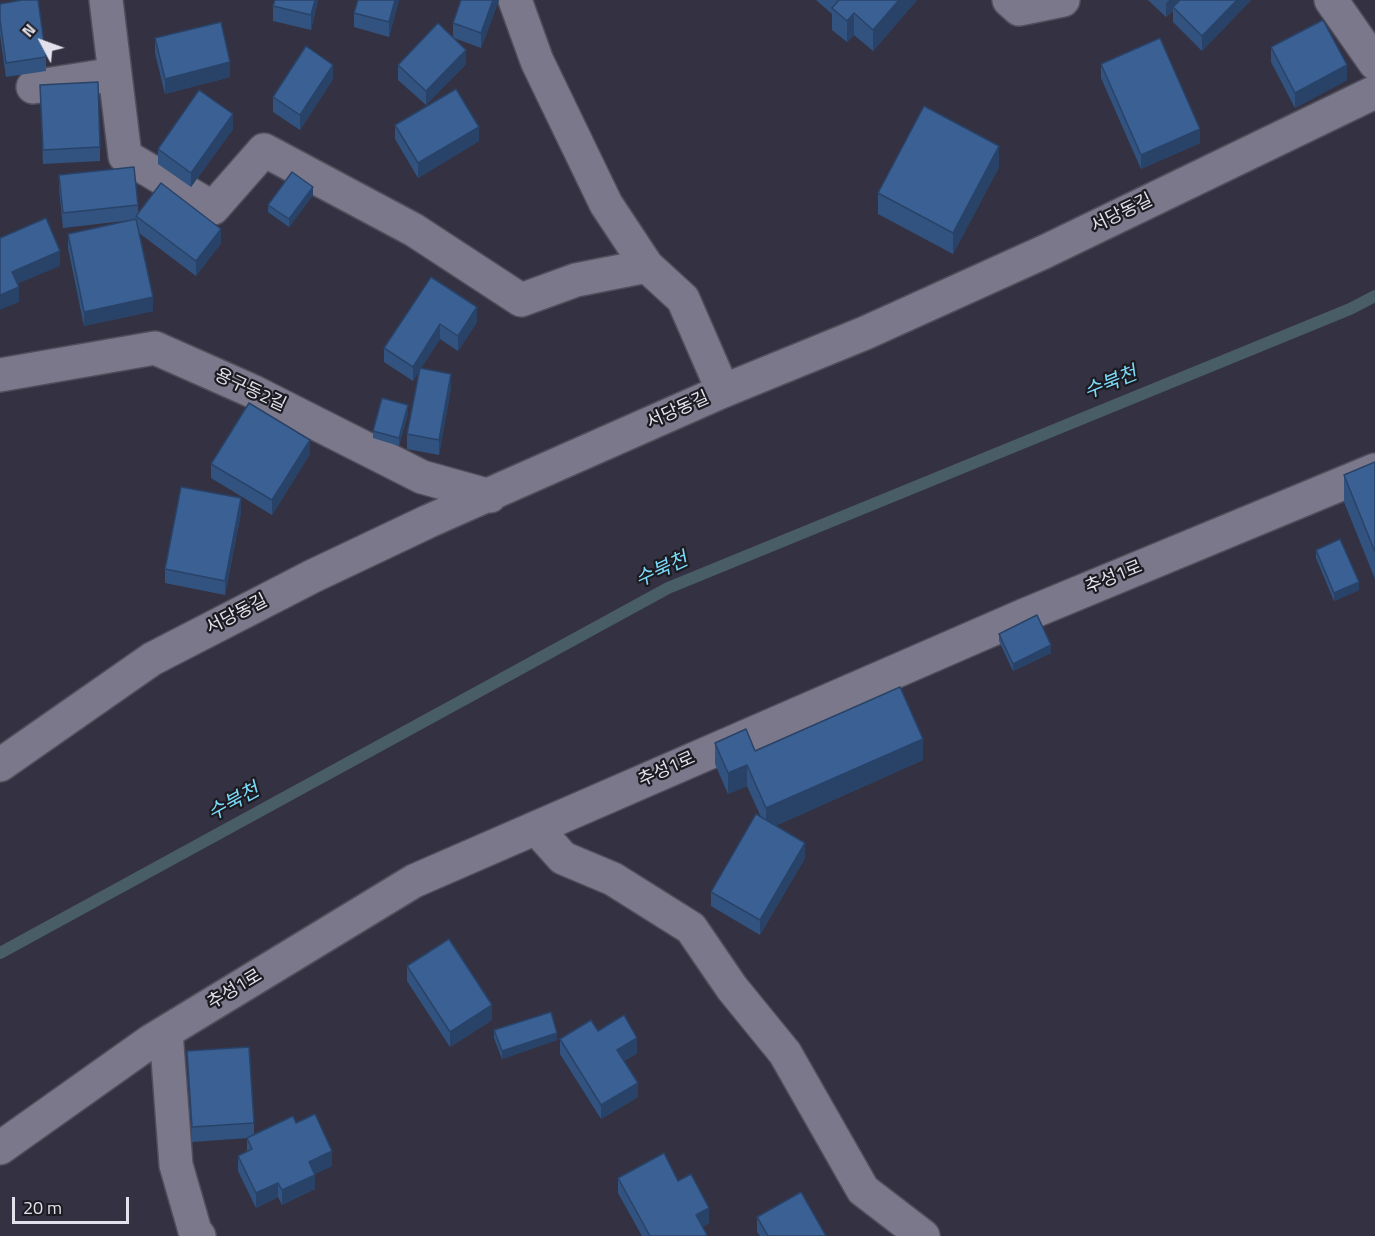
<!DOCTYPE html>
<meta charset="utf-8">
<style>
body{margin:0}
#map{position:relative;width:1375px;height:1236px;overflow:hidden;background:#343242;font-family:"Titillium Web",sans-serif}
canvas{display:block}
.north{position:absolute;left:12px;top:12px;width:60px;height:60px;-webkit-text-stroke:4px #1c1b22;paint-order:stroke;rotate:311deg;font-size:16px;font-weight:700;line-height:24px;text-align:center;color:#e3e2ec}
.north::after{content:'';display:block;margin:auto;width:21px;height:27px;background:#e3e2ec;clip-path:polygon(50% 0,100% 100%,50% 72%,0 100%)}
.scale{position:absolute;left:12px;top:1197px;width:117px;height:27px;box-sizing:border-box;border:3px solid #e3e2ec;border-top:0;padding-left:8px;font-size:18px;line-height:21px;white-space:nowrap;color:#e3e2ec;-webkit-text-stroke:4px #1c1b22;paint-order:stroke}
</style>
<div id="map">
<canvas width="1375" height="1236"></canvas>
<div class="north">N</div>
<div class="scale">20 m</div>
</div>
<script>
const ctx = document.querySelector('canvas').getContext('2d');
ctx.lineJoin = 'round';
function strokePath(path, color, width, dash) { ctx.strokeStyle = color; ctx.lineWidth = width; ctx.lineCap = dash ? 'butt' : 'round'; ctx.setLineDash(dash || []); ctx.stroke(path); }
function fillPath(path, color) { ctx.fillStyle = color; ctx.fill(path, 'evenodd'); }
function write(font, color, halo, rows, align = 'center') {
  ctx.font = font + ' "Titillium Web","Noto Sans KR",sans-serif'; ctx.lineWidth = 4.5; ctx.setLineDash([]); ctx.textBaseline = 'middle'; ctx.strokeStyle = halo; ctx.fillStyle = color; for (const [text, x, y, turn = 0] of rows) {
    ctx.save(); ctx.translate(x, y); ctx.rotate((+turn || 0) * Math.PI / 180); ctx.textAlign = isNaN(turn) ? turn : align; if (halo) ctx.strokeText(text, 0, 0); ctx.fillText(text, 0, 0); ctx.restore();
  }
}
strokePath(new Path2D(`
 M0,953L668,588L1350,309L1375,296`), '#495d66', 12);
const minor = new Path2D(`
 M515,0L537,61L606,204L647,266L683,299L723,391
 M1009,0L1019,9L1063,0
 M1331,0L1375,63
 M115,74L125,156L213,208L264,150L414,230L521,300L576,280L647,266
 M33,87L115,74L106,0
 M0,375L155,348L252,391L422,477L490,496
 M0,765L152,659L313,576L429,521L723,391L865,333L1044,252L1375,92
 M536,828L563,858L613,879L691,928L732,988L785,1053L863,1190L923,1236
 M166,1032L176,1165L195,1231L199,1236
 M0,1148L151,1041L414,881L1025,615L1375,470`);
strokePath(minor, '#504e5b', 36);
strokePath(minor, '#7a788a', 33);
fillPath(new Path2D(`
 M16,0H38L46,57V71L6,77L0,35V4L18,1Z
 M275,0H318L311,30L273,21V6Z
 M399,0L389,37L354,27V13Z
 M499,0L481,48L454,38L466,64L426,105L398,80V65L453,37V23Z
 M816,0H917L873,51L854,35L847,42L832,30V14Z
 M1148,0H1251L1202,51L1173,22V11L1166,17Z
 M155,38L230,77L165,94L155,53Z
 M1271,47L1347,80L1295,108L1271,62Z
 M1101,64L1200,143L1141,169L1101,78Z
 M333,79L300,130L273,112V97Z
 M40,85L100,147V161L43,164Z
 M395,125L479,141L418,178L395,139Z
 M233,129L191,187L158,164V149Z
 M999,167L953,254L878,214V193Z
 M59,175L138,205V214L221,243L196,276L139,233L153,311L84,326L68,248V234L132,220L63,228L59,189Z
 M313,195L289,227L268,212V205Z
 M431,277L477,322L458,351L440,339L421,368L451,388L439,455L407,449V434L419,371L413,381L384,362V348Z
 M408,413L399,446L373,438V431Z
 M310,454L272,515L211,478V464Z
 M1375,462V579L1344,502V475Z
 M241,513L225,595L165,583V569Z
 M1316,550L1359,590L1334,601L1316,558Z
 M999,634L1051,653L1013,671L999,641Z
 M715,743L755,751L923,760L775,826L805,858L760,935L711,906V892L761,817L747,786L728,794L715,764Z
 M407,966L492,1020L450,1047L407,981Z
 M494,1030L557,1040L502,1059L494,1038Z
 M598,1031L637,1053L624,1061L638,1097L601,1119L560,1054V1039Z
 M187,1051L254,1123V1134L296,1123L332,1166L314,1174L315,1189L282,1205L278,1197L256,1208L238,1171V1156L247,1152V1138L192,1142Z
 M618,1178L678,1181L709,1223L702,1227L707,1236H642L618,1193Z
 M757,1217L826,1236H760L757,1232Z`), '#32537f');
fillPath(new Path2D(`
 M315,0H318L311,30V15Z
 M395,0H399L389,37V22Z
 M493,0H499L481,48V33Z
 M899,0H917L873,51V30Z
 M1169,0H1183L1173,7V11L1166,17V3Z
 M1237,0H1251L1202,51V36Z
 M854,13V35L847,42V21Z
 M466,50V64L426,105V91Z
 M230,62V77L165,94V79Z
 M333,65V79L300,130V115Z
 M1347,65V80L1295,108V93Z
 M233,114V129L191,187V173Z
 M479,127V141L418,178V163Z
 M1200,129V143L1141,169V155Z
 M999,146V167L953,254V233Z
 M313,187V195L289,227V219Z
 M221,229V243L196,276V261Z
 M60,251V266L12,286V272Z
 M19,287V302L0,310V295Z
 M153,297V311L84,326V312Z
 M477,307V322L458,351V336Z
 M440,324V339L413,381V367Z
 M451,374V388L439,455V440Z
 M408,405V413L399,446V438Z
 M310,440V454L272,515V500Z
 M241,498V513L225,595V581Z
 M1359,582V590L1334,601V593Z
 M1051,645V653L1013,671V664Z
 M923,739V760L766,830V808Z
 M747,765V786L728,794V773Z
 M805,843V858L760,935V920Z
 M492,1005V1020L450,1047V1032Z
 M557,1033V1040L502,1059V1051Z
 M637,1038V1053L617,1065V1050Z
 M638,1083V1097L601,1119V1105Z
 M332,1151V1166L309,1177V1162Z
 M315,1175V1189L282,1205V1190Z
 M278,1183V1197L256,1208V1193Z
 M709,1208V1223L696,1230V1215Z`), '#294368');
const building = new Path2D(`
 M22,0H38L46,57L6,63L0,20V4Z
 M275,0H315L311,15L273,6Z
 M358,0H395L389,22L354,13Z
 M461,0H493L481,33L453,23Z
 M839,0H899L873,30L854,13L847,21L832,8Z
 M1180,0H1237L1202,36L1173,7Z
 M1323,20L1347,65L1295,93L1271,47Z
 M221,22L230,62L165,79L155,38Z
 M438,23L466,50L426,91L398,65Z
 M1160,38L1200,129L1141,155L1101,64Z
 M306,46L333,65L300,115L273,97Z
 M98,82L100,147L43,150L40,85Z
 M456,89L479,127L418,163L395,125Z
 M199,90L233,114L191,173L158,149Z
 M924,106L999,146L953,233L878,193Z
 M134,167L138,205L63,213L59,175Z
 M292,172L313,187L289,219L268,205Z
 M161,183L221,229L196,261L136,216Z
 M46,218L60,251L12,272L19,287L0,295V238Z
 M136,219L153,297L84,312L68,234Z
 M431,277L477,307L458,336L440,324L413,367L384,348Z
 M420,368L451,374L439,440L407,434Z
 M382,398L408,405L399,438L373,431Z
 M249,403L310,440L272,500L211,464Z
 M1375,462V552L1344,475Z
 M181,487L241,498L225,581L165,569Z
 M1340,539L1359,582L1334,593L1316,550Z
 M1037,615L1051,645L1013,664L999,634Z
 M900,687L923,739L766,808L747,765L728,773L715,743L746,729L755,751Z
 M756,814L805,843L760,920L711,892Z
 M449,939L492,1005L450,1032L407,966Z
 M551,1012L557,1033L502,1051L494,1030Z
 M624,1015L637,1038L617,1050L638,1083L601,1105L560,1039L591,1020L598,1031Z
 M249,1047L254,1123L192,1127L187,1051Z
 M315,1114L332,1151L309,1162L315,1175L282,1190L278,1183L256,1193L238,1156L252,1149L247,1138L293,1116L296,1123Z
 M664,1153L678,1181L691,1174L709,1208L696,1215L707,1235L705,1236H650L618,1178Z
 M801,1192L826,1236H768L757,1217Z`);
fillPath(building, '#3a6094');
strokePath(building, '#294368', 1.5);
write('18px', '#e3e2ec', '#1c1b22', [
 ["서당동길",1122,214,-26],
 ["용구동2길",250,391,25],
 ["서당동길",678,411,-24],
 ["추성1로",1114,578,-22],
 ["서당동길",237,615,-27],
 ["추성1로",667,770,-24],
 ["추성1로",235,990,-31]
]);
write('italic 20px', '#7cdaf9', '#1c1b22', [
 ["수북천",1111,384,-22],
 ["수북천",662,571,-25],
 ["수북천",234,803,-29]
]);
</script>
